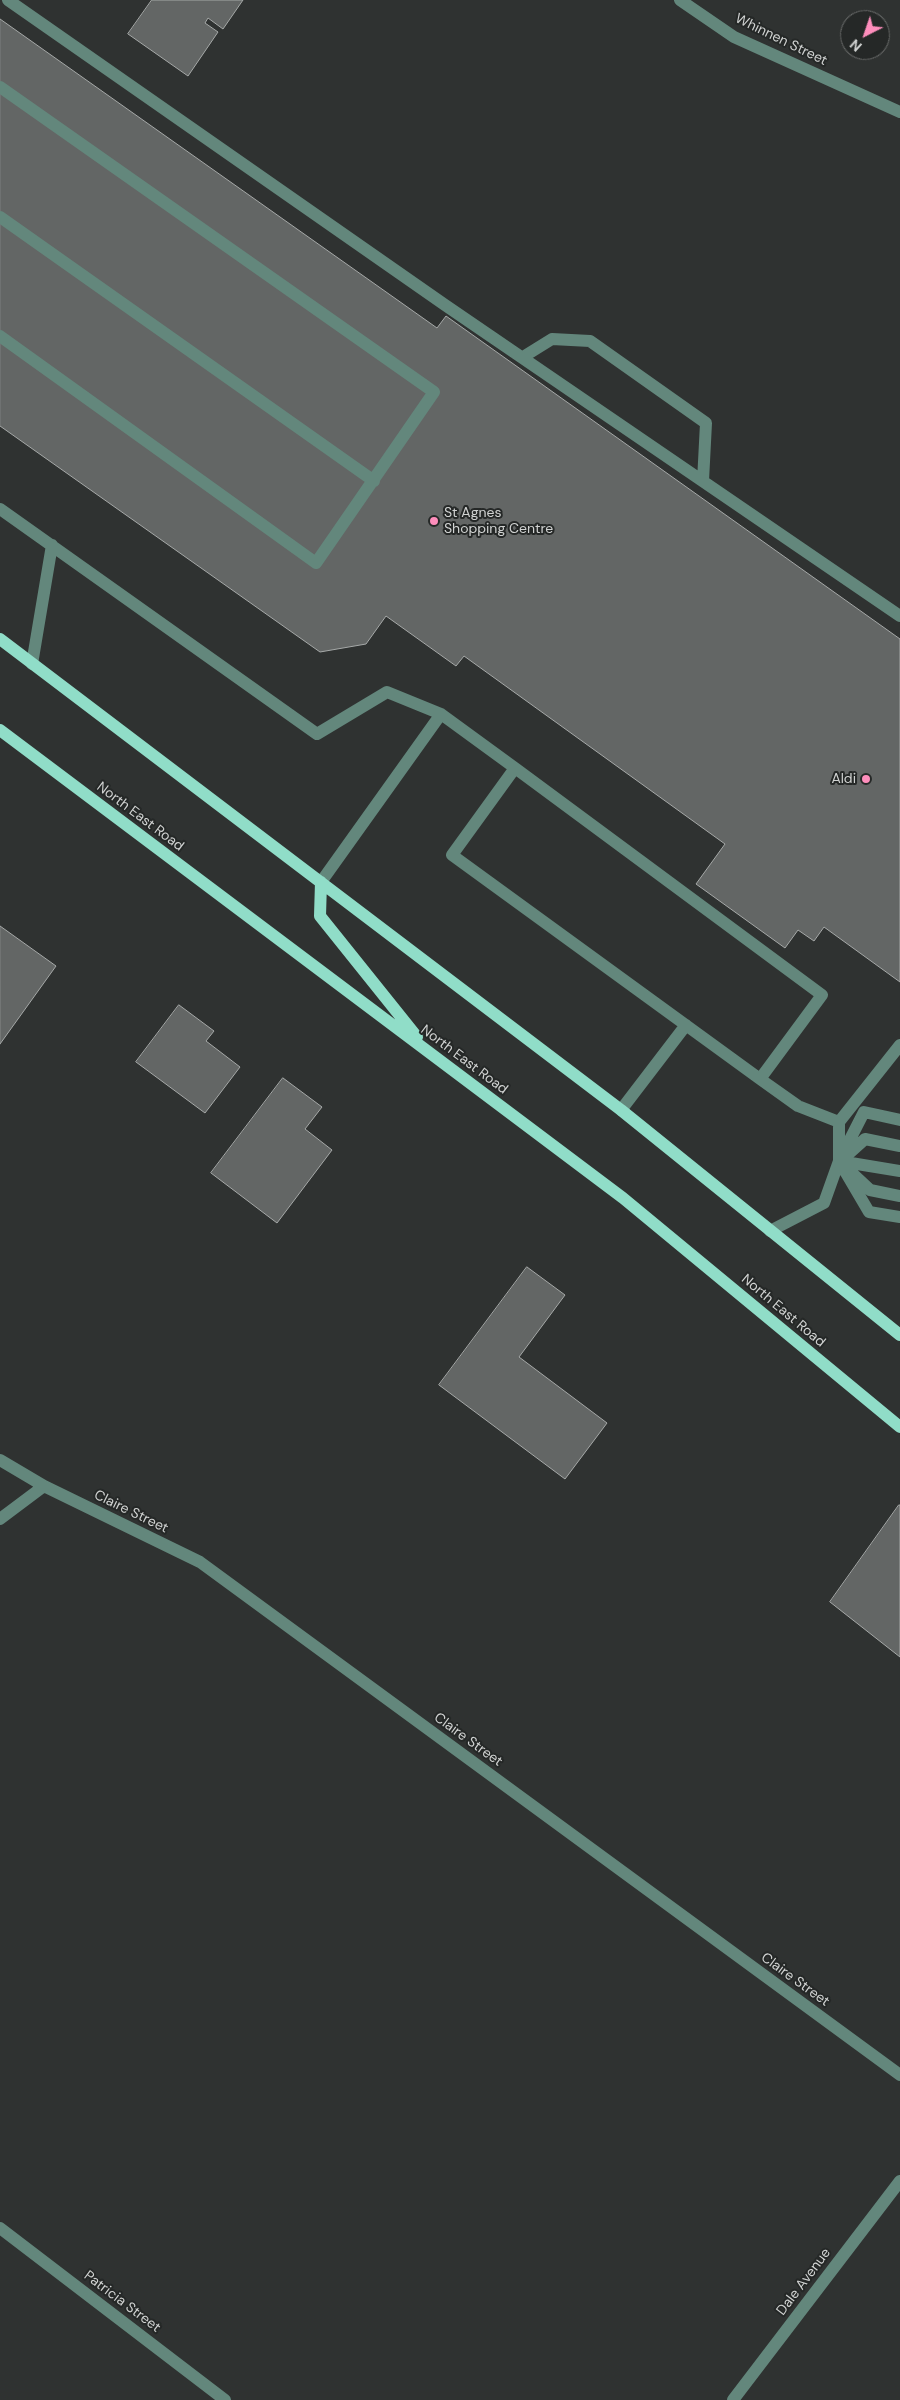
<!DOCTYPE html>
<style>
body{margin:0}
#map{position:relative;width:900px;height:2400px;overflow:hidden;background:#2f3231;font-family:"DM Sans",sans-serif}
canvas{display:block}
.north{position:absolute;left:840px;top:10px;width:50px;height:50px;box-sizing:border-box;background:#252827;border:1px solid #6a6c6b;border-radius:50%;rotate:221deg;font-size:14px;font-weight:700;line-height:20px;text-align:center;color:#d1d3d2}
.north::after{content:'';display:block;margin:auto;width:18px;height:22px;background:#fe8ebc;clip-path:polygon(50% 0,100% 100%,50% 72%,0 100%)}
</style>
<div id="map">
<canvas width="900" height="2400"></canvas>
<div class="north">N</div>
</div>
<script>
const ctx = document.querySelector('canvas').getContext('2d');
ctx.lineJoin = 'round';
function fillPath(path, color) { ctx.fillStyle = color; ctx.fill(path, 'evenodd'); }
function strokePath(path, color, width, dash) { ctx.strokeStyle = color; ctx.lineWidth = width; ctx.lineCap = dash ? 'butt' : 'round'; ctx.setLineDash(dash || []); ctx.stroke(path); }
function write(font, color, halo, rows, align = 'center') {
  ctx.font = font + ' "DM Sans",sans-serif'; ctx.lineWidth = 4; ctx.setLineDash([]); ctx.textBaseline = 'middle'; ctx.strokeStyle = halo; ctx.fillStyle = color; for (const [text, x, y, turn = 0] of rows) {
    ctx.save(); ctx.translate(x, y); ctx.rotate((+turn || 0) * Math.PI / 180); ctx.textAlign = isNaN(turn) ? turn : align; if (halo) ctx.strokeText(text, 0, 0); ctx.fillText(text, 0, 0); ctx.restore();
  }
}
const building = new Path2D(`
 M152,0H243L223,29L208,18L205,23L218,32L188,76L128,34Z
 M0,19L437,328L446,316L900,639V982L824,927L814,941L798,930L785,948L696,884L725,844L464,656L456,666L386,616L366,644L320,652L0,426Z
 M0,926L56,966L0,1044Z
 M179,1005L214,1031L206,1041L240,1067L205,1113L136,1062Z
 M283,1078L322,1107L305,1129L332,1150L277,1223L211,1173Z
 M527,1267L565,1295L519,1357L607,1423L565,1479L439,1385Z
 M899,1505H900V1657L830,1602Z`);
fillPath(building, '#636665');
strokePath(building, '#a6a9a8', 1);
strokePath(new Path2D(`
 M8,0L445,305L900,616
 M680,0L734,37L900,112
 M0,87L434,392L316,563L0,336
 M0,217L374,481
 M523,357L552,339L590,341L706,423L703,481
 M0,509L317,734L387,692L441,714
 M32,664L52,545
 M321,882L441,714L515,768
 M900,1045L839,1122V1161L870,1190L900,1196
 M760,1079L822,995L515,768L452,855L760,1079L798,1106L839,1122
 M621,1110L686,1025
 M845,1157L865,1139L900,1146
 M840,1159L864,1112L900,1120
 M839,1161L900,1171
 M770,1231L824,1203L839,1161L869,1212L900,1217
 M0,1460L44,1486L200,1562L900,2075
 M0,1519L44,1486
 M0,2228L225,2400
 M733,2400L900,2181`), '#63877c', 12);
strokePath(new Path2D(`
 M0,639L621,1110L900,1335
 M0,730L623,1198L900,1427
 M321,882L320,916L417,1037`), '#90ddc8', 12);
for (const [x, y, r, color] of [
 [434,521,5,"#fe8ebc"],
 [866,779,5,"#fe8ebc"]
]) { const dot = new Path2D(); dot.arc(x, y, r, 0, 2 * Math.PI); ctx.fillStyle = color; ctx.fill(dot); strokePath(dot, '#252827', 2); }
write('14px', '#d1d3d2', '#252827', [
 ["Whinnen Street",781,40,26],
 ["North East Road",140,817,37],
 ["North East Road",464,1060,37],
 ["North East Road",783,1311,40],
 ["Claire Street",131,1512,26],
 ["Claire Street",468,1740,36],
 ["Claire Street",795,1980,36],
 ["Dale Avenue",804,2282,-53],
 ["Patricia Street",122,2302,37]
]);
write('14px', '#d1d3d2', '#252827', [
 ["St Agnes",444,513],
 ["Shopping Centre",444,529],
 ["Aldi",856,779,"right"]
], 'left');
</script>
